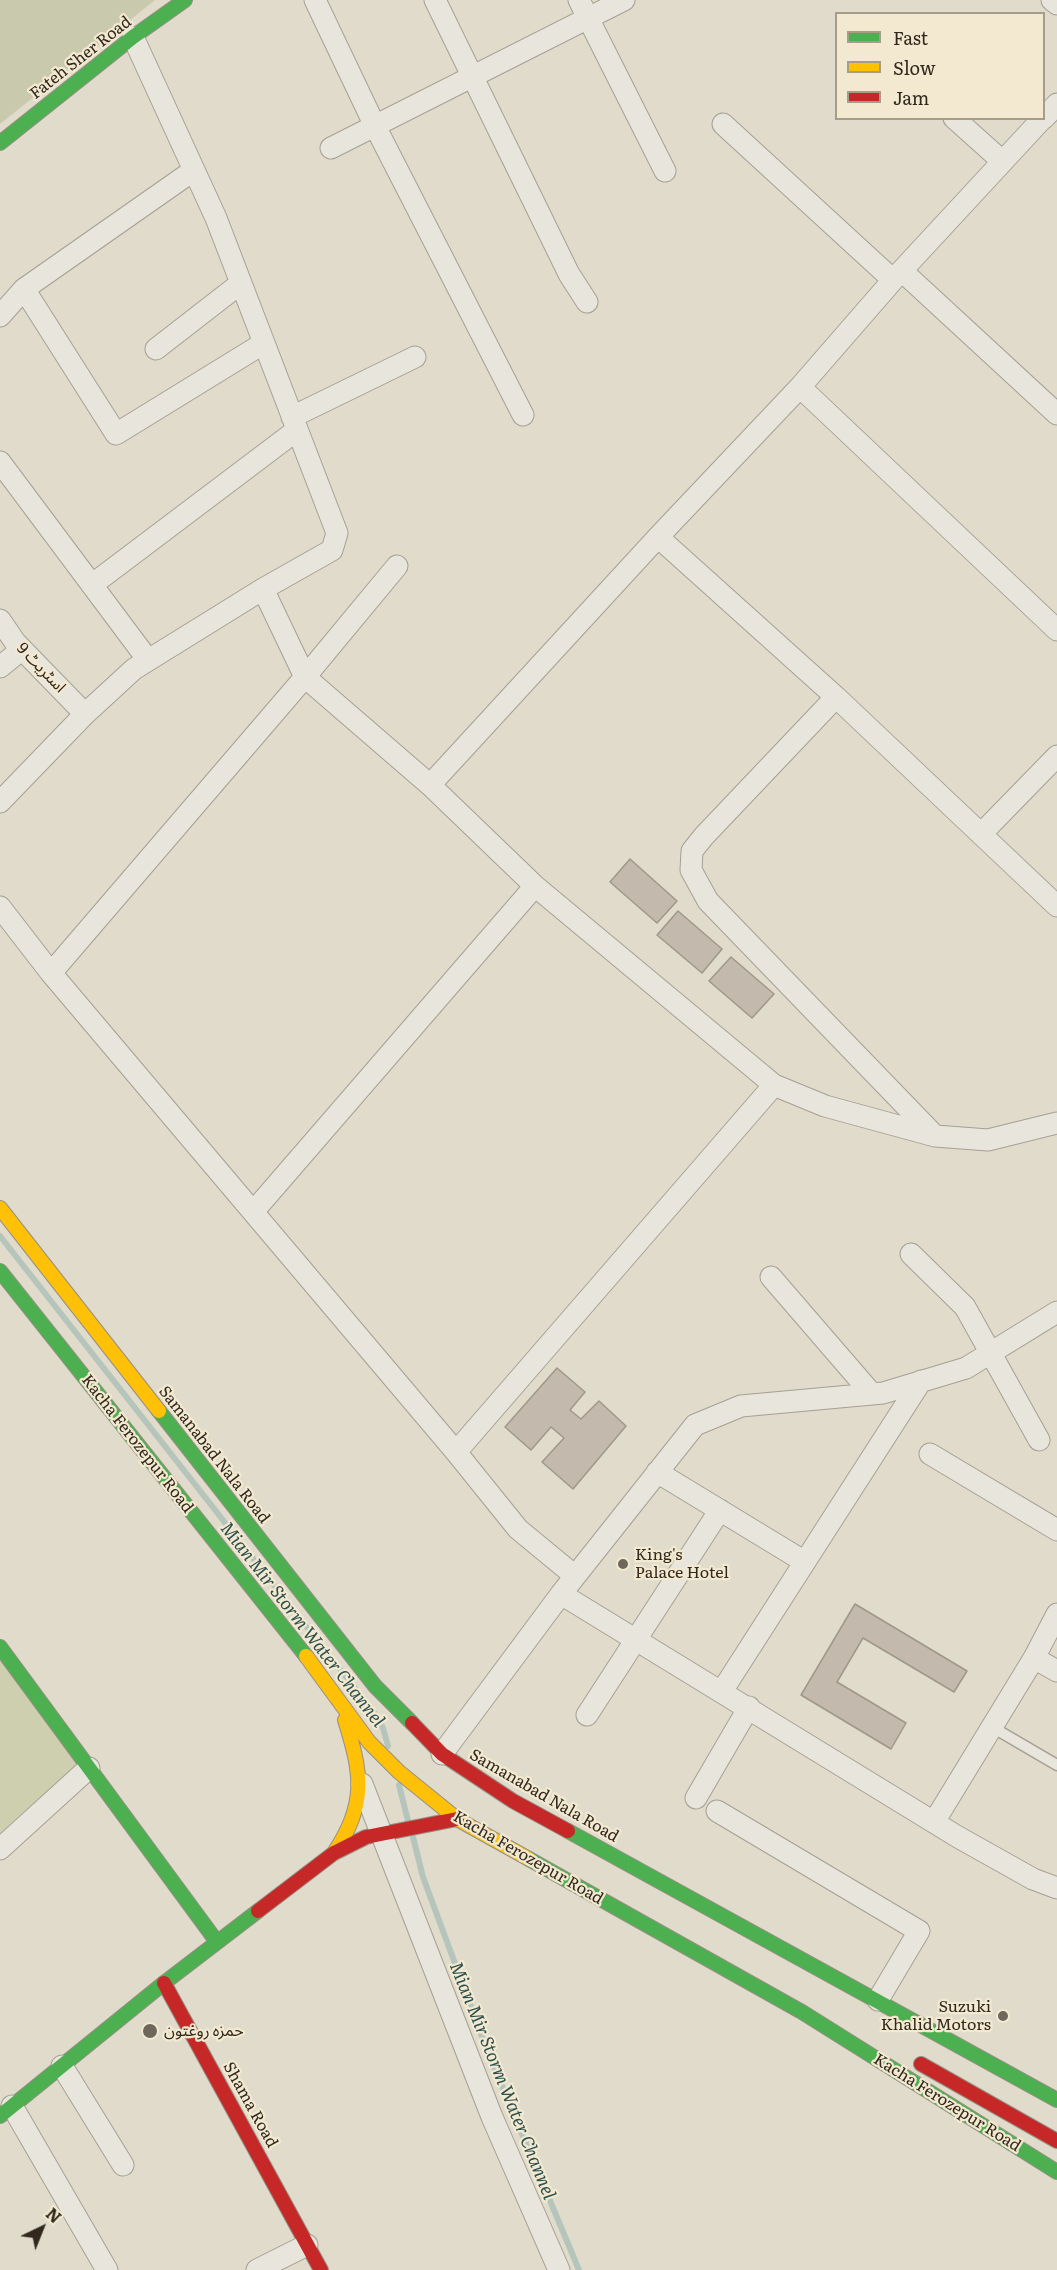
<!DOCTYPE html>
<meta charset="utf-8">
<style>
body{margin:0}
#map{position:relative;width:1057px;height:2270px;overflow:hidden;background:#e0dbcb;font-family:Literata,serif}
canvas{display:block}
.legend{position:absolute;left:835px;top:12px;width:210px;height:108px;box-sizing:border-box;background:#f2e9d0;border:2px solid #a59c89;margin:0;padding:8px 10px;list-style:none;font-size:18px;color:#32281e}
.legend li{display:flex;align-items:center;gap:12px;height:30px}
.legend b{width:30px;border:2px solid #a59c89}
.north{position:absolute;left:12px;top:2198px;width:60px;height:60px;-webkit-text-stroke:4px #f2e9d0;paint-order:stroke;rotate:43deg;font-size:16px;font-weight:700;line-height:24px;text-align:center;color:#32281e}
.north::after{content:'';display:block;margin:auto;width:21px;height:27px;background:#32281e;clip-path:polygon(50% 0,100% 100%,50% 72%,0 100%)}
</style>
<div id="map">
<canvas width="1057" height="2270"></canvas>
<ul class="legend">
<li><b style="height:8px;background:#4caf50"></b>Fast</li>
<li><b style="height:8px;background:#ffc107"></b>Slow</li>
<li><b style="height:8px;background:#c62828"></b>Jam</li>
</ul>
<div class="north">N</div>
</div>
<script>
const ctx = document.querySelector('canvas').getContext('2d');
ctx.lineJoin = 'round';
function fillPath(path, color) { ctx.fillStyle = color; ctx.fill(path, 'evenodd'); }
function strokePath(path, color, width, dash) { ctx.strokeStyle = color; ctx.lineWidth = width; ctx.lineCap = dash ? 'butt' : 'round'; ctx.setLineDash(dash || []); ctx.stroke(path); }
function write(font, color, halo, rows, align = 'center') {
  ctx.font = font + ' Literata,"Noto Sans Arabic",serif'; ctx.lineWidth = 4.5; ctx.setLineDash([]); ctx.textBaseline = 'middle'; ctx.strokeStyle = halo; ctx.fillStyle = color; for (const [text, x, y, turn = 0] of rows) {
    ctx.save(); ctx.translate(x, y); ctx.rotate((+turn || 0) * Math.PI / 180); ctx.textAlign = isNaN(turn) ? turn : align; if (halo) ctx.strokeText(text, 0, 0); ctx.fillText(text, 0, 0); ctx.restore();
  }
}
fillPath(new Path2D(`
 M0,1647L89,1768L0,1849Z`), '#cecfae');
fillPath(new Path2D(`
 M0,0H155L0,124Z`), '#c9c9ae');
strokePath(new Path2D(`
 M0,1236L376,1715L383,1728L388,1746
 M399,1785L408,1821
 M413,1837L423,1877L487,2050L579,2270`), '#b6c5bc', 6);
const building = new Path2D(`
 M630,859L677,901L657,923L610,882Z
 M678,911L722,949L702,973L657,935Z
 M731,957L774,994L752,1018L709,981Z
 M557,1368L585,1392L570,1410L581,1419L599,1401L626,1426L573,1489L542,1462L564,1438L551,1427L531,1450L505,1427Z
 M855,1604L967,1671L954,1692L863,1638L837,1682L906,1723L891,1749L801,1695Z`);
fillPath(building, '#c3b9ac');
strokePath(building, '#a0978b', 1.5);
const lane = new Path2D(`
 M992,1727L1057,1765`);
const street = new Path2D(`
 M315,0L375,126L523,415
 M435,0L569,274L587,302
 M579,0L665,171
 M1052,0L1057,4
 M954,118L1002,161
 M1044,118L1057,104
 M723,124L893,280
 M331,148L624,0
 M902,271L1057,414
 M24,289L116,434L264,343
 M0,316L24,289L194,170
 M156,349L241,283
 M800,387L1057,630
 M292,417L415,357
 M0,462L148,660
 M658,537L836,697L1057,906
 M93,584L297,430
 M263,589L305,677L430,785L535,886L774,1085L825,1106L935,1136L988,1140L1057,1123
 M0,620L15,642L85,714
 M0,667L22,649
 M836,697L704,836L692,851L691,870L708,901L935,1136
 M430,785L658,537L800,387L893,280L1043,118
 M0,802L85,714L134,669L263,589L332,550L337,533L216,218L133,37
 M981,834L1057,756
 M0,907L51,973L456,1452L518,1529L575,1576
 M51,973L305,677L397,566
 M253,1212L535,886
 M911,1254L965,1307L1039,1440
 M771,1277L872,1394
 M456,1452L774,1085
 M930,1454L1057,1530
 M657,1472L805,1562
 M561,1594L958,1837L1033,1879L1057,1888
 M1034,1658L1057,1671
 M722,1691L921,1381
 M587,1715L720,1510
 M442,1754L561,1594L695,1425L741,1406L883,1393L966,1368L1057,1312
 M362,1784L492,2117L559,2270
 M696,1798L749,1707
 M717,1811L919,1931L878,2000
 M934,1822L1034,1658L1057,1614
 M0,1849L89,1768
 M62,2066L123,2165
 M12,2106L107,2270
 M257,2270L307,2245`);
const fast = new Path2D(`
 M0,143L133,37L185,0
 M0,1271L306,1656
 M159,1411L375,1686L412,1723
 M0,1647L217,1942
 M568,1831L1057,2100
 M529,1859L802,2012L1057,2172
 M0,2116L164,1983L258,1911`);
const slow = new Path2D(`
 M0,1208L159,1411
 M306,1656L369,1742L399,1772L457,1819L529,1859
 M334,1853C367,1804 362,1774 345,1720`);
const jam = new Path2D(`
 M412,1723L442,1754L513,1801L568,1831
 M258,1911L334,1853L366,1837L457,1819
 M164,1983L321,2270
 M921,2064L1057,2141`);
strokePath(lane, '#a5a094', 13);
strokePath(street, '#a5a094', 23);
strokePath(fast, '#958f84', 16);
strokePath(slow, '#958f84', 16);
strokePath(jam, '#958f84', 16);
strokePath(lane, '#e8e5dc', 10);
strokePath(street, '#e8e5dc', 21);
strokePath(fast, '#4caf50', 14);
strokePath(slow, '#ffc107', 14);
strokePath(jam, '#c62828', 14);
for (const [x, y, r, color] of [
 [623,1564,6,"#6f675b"],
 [1003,2016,6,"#6f675b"],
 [150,2031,8,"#6f675b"]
]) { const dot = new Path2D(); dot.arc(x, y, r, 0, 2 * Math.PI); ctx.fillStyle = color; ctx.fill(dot); strokePath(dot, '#f2e9d0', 2); }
write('16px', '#32281e', '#f2e9d0', [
 ["Fateh Sher Road",81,58,-38],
 ["اسٹریٹ 9",41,668,46],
 ["Kacha Ferozepur Road",137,1444,52],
 ["Samanabad Nala Road",214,1455,52],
 ["Samanabad Nala Road",544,1796,30],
 ["Kacha Ferozepur Road",528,1858,30],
 ["Kacha Ferozepur Road",947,2103,32],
 ["Shama Road",250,2105,61]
]);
write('16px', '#32281e', '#f2e9d0', [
 ["King's",635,1555],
 ["Palace Hotel",635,1573],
 ["Suzuki",991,2007,"right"],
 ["Khalid Motors",991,2025,"right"],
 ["حمزه روغتون",164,2031]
], 'left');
write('italic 18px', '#2e5150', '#f2e9d0', [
 ["Mian Mir Storm Water Channel",302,1625,52],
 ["Mian Mir Storm Water Channel",502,2081,68]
]);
</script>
